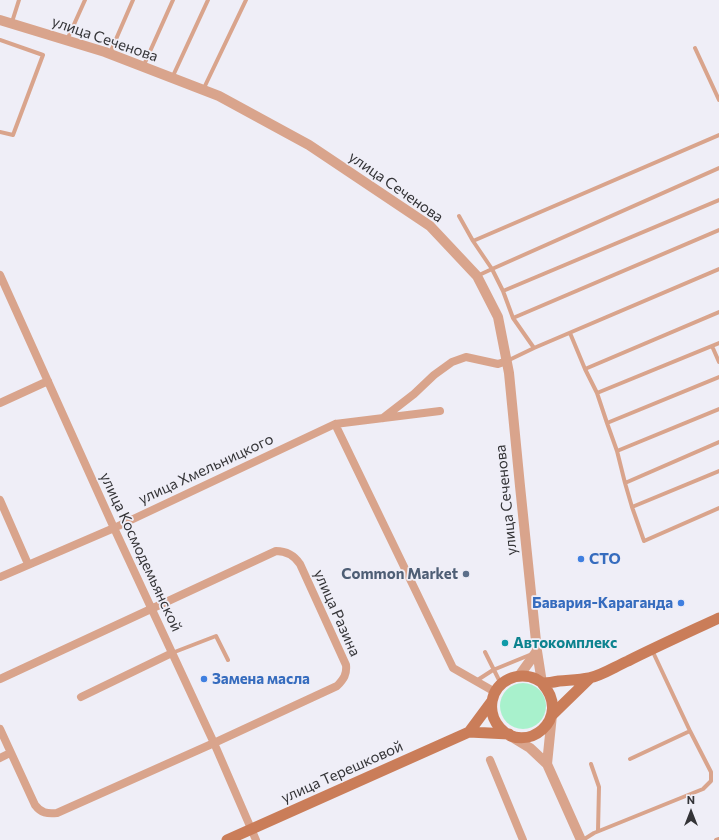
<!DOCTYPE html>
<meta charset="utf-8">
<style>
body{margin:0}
#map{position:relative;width:719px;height:840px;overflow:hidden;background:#efeef7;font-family:Commissioner,sans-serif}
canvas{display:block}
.north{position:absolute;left:671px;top:792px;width:40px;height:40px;-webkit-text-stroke:3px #efeef7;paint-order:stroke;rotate:0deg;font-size:11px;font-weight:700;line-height:16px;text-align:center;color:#343437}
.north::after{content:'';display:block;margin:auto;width:14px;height:18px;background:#343437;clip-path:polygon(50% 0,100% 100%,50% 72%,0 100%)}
</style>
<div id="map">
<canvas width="719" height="840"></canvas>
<div class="north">N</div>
</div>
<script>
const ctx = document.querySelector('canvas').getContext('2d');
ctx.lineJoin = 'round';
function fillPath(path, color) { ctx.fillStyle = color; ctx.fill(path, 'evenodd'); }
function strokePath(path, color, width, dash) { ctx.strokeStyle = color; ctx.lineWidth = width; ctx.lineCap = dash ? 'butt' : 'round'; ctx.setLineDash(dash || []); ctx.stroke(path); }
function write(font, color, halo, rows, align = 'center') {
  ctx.font = font + ' Commissioner,sans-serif'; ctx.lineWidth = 3.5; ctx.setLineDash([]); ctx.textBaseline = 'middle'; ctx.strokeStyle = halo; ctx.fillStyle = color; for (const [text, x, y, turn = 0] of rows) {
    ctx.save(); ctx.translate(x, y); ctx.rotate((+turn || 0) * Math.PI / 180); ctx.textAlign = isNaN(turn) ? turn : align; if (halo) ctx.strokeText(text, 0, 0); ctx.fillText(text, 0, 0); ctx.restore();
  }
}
fillPath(new Path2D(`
 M500 706a23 23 0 1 1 46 0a23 23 0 1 1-46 0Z`), '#a8f1cc');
strokePath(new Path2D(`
 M12,22L19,0
 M0,40L43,55L13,135L0,132
 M67,40L85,0
 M695,48L719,100
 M110,53L133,0
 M143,67L173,0
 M172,78L208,0
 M203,90L246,0
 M459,216L473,241L719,135
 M473,241L492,269L719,168
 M477,276L492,269L503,291L719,200
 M503,291L513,318L719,230
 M513,318L534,348L719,269
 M570,333L585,369L719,312
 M712,346L719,362
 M507,361L534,348
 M585,369L597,393L719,343
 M597,393L607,423L719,377
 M607,423L617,451L719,409
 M617,451L625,483L719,442
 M625,483L632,507L719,471
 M632,507L644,541L719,508
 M485,652L501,684
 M172,653L216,636L228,660
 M476,681L493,670L532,654
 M630,759L690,731L652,650
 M591,764L599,787L598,831
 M583,840L594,833L703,789L711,781V772L690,731
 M716,840L719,839`), '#d9a48c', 4);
strokePath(new Path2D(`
 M0,275L114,528L214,743L256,840
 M0,403L48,381
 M383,418L414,394L434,375L452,362L466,357L498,364L507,361
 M335,424L453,668L495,692
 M0,500L28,564
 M0,577L114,528L335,424L440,411
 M0,679L276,551C287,551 294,555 300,564L346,665C347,674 344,679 337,686L214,743L57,813C47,814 41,813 35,805L0,729
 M81,697L172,653
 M0,758L10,753
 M490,760L523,840`), '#d9a48c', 8);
strokePath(new Path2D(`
 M0,20L105,52L219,96L309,145L430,226L477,276L498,317L509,373L520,486L537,651L542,683
 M519,676L537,651
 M512,737L530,748L547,764L581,840
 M547,764L552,715`), '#d9a48c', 10);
strokePath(new Path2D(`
 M542,683C574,719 525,756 500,728C486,712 490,688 509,679C517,675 528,675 536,679C538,680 541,683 544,683C548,683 554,682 559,681C569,680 579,680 589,678C601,676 616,666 628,661C658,646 689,632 719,618
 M552,715L590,678
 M469,732L492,701
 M227,840L469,732L509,734`), '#ca7d59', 11);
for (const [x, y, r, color] of [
 [581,559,4,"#3f7fe0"],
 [466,574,4,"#5c6f8a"],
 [681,603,4,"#3f7fe0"],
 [505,643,4,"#0f9aa8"],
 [204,679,4,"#3f7fe0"]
]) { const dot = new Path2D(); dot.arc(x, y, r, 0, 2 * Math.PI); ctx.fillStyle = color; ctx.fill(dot); strokePath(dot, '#efeef7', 1.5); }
write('15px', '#343437', '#efeef7', [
 ["улица Сеченова",105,39,19],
 ["улица Сеченова",396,187,35],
 ["улица Хмельницкого",206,469,-25],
 ["улица Сеченова",506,500,-96],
 ["улица Космодемьянской",141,552,65],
 ["улица Разина",337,613,66],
 ["улица Терешковой",342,772,-24]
]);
write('bold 15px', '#366cbe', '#efeef7', [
 ["СТО",589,559],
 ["Бавария-Караганда",673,603,"right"],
 ["Замена масла",212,679]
], 'left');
write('bold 15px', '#4e5e75', '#efeef7', [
 ["Common Market",458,574]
], 'right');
write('bold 15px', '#0d838f', '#efeef7', [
 ["Автокомплекс",513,643]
], 'left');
</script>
